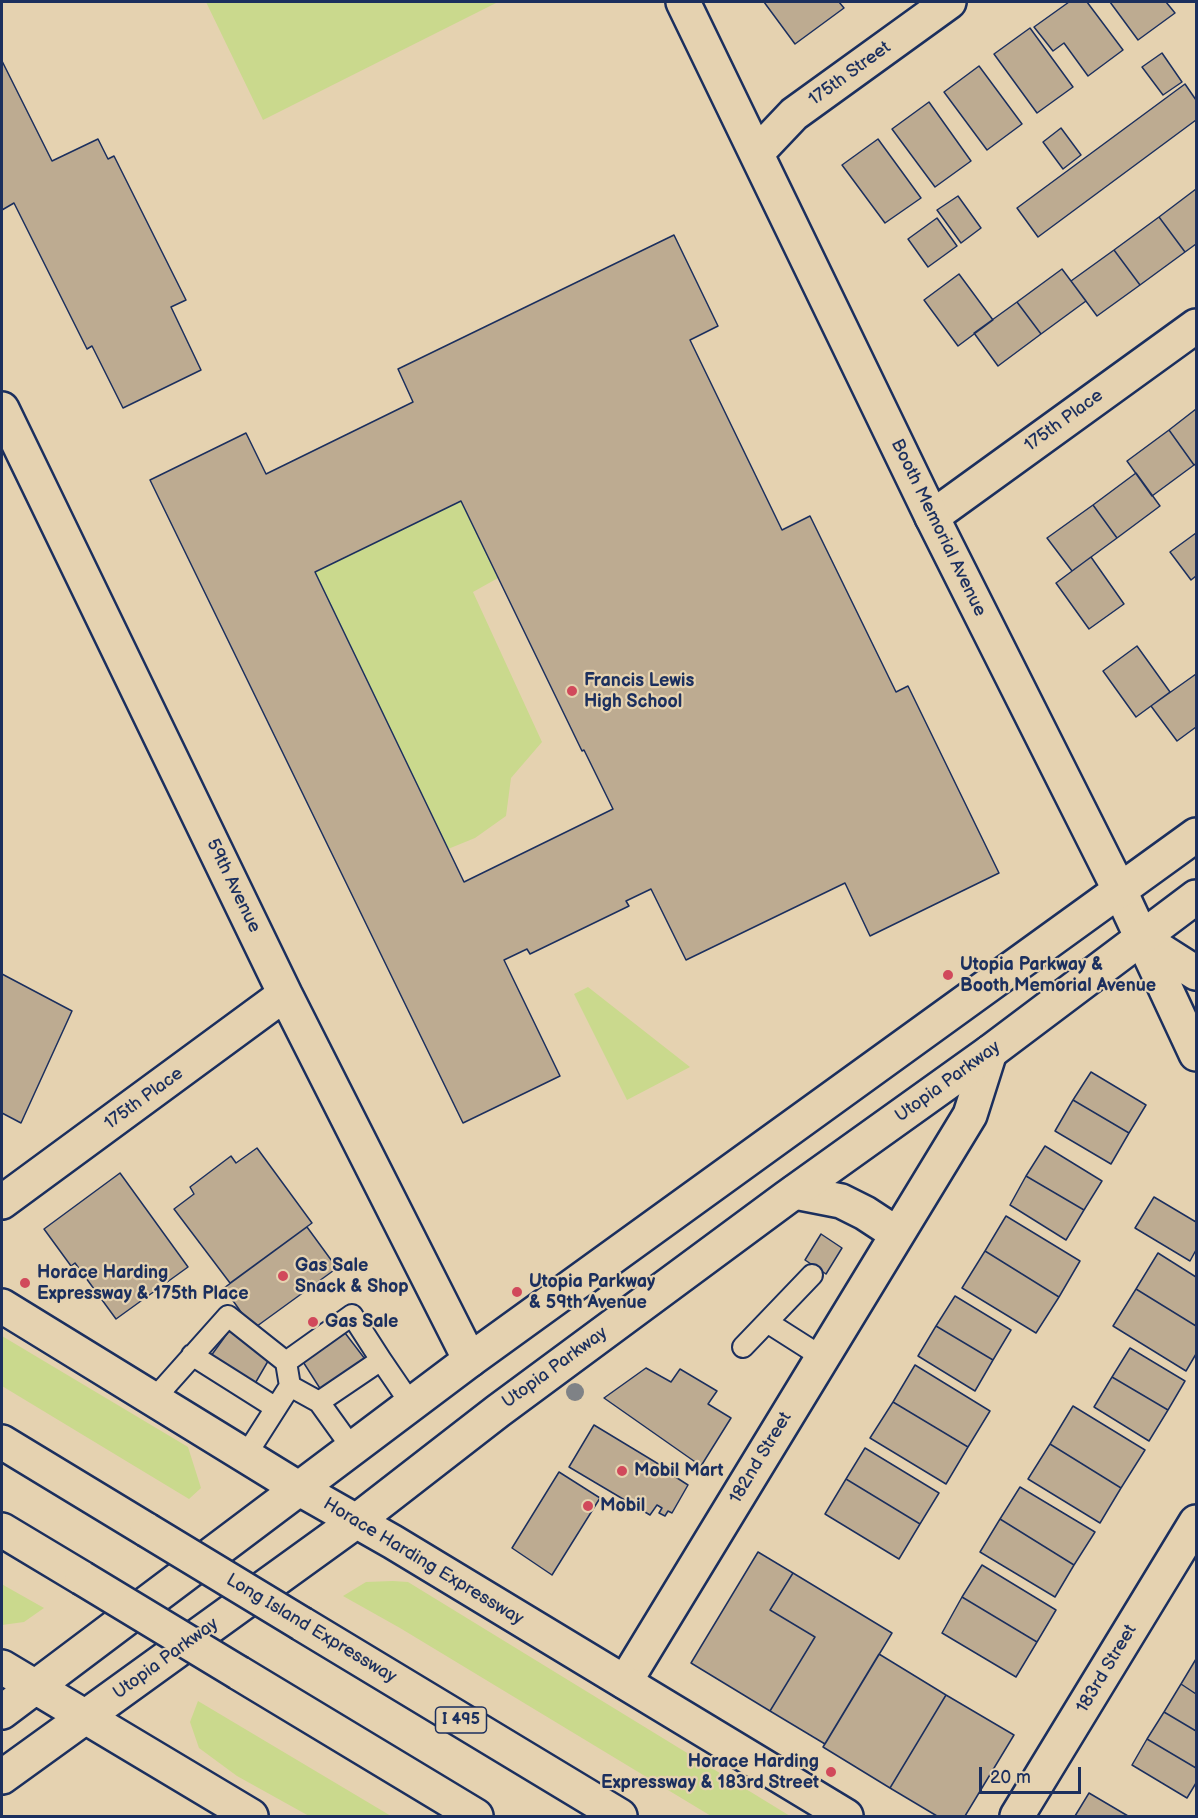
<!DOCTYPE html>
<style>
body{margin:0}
#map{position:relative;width:1198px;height:1818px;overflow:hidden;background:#e5d2b0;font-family:"Balsamiq Sans",sans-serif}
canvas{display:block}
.frame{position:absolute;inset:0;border:3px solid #1b2f5e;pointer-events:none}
.scale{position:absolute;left:979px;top:1767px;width:102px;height:27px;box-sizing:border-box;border:3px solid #1b2f5e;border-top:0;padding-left:8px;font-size:18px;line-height:21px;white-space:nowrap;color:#1b2f5e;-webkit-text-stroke:4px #e5d2b0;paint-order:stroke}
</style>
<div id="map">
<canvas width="1198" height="1818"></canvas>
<div class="frame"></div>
<div class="scale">20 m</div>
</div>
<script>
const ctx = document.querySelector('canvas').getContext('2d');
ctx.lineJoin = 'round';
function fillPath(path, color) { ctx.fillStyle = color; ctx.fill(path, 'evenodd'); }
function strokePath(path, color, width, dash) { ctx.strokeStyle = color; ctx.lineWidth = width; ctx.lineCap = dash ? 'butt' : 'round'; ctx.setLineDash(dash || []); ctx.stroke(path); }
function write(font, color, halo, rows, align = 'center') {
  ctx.font = font + ' "Balsamiq Sans",sans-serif'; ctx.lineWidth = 4.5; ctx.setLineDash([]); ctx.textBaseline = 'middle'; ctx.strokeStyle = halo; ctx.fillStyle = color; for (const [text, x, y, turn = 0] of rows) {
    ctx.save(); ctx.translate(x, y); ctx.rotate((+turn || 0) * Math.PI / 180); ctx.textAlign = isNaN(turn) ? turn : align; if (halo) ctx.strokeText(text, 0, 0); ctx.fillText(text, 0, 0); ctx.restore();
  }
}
fillPath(new Path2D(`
 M206,2H498L263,120Z
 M461,501L498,578L473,592L542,742L511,778L506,816L475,838L448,849L315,572Z
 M588,987L690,1067L627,1100L574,994Z
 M2,1336L188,1447L201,1488L189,1499L2,1386Z
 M393,1581L408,1582L790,1816H711L400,1628L343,1596L366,1582Z
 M2,1584L5,1586L44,1608L24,1622L2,1625Z
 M198,1701L391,1816H309L237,1776L199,1748L190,1722Z`), '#cad98d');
const building = new Path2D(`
 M764,2H839L844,8L795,44Z
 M1069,2H1087L1123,50L1088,76L1064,43L1053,51L1034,27Z
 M1110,2H1166L1175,13L1138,40Z
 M1030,28L1073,87L1037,113L994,54Z
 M1162,53L1182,82L1163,95L1142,67Z
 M2,61L52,161L98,139L108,159L114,156L186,300L171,307L201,370L123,408L92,346L87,349L14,203L2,210Z
 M979,66L1022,124L987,150L944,92Z
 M1185,84L1196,100V120L1038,237L1017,208Z
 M929,102L971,161L935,187L892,129Z
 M1061,128L1081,155L1063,169L1043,142Z
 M878,139L921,198L885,223L842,165Z
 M1196,189V244L1185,252L1159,217Z
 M958,196L981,228L961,243L937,210Z
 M1159,217L1185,252L1140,285L1114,250Z
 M937,218L957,246L928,267L908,239Z
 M674,235L718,326L690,340L782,530L810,516L896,692L908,686L999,873L870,936L845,883L686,960L651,889L626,901L629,906L530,954L527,949L504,960L560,1076L463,1123L150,480L246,433L266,474L413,402L398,369ZM461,501L582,751L584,750L613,809L464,882L315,572Z
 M1114,250L1140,285L1097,316L1071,281Z
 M1062,269L1086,301L1041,334L1017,302Z
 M959,274L993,320L958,346L924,300Z
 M1017,302L1041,334L998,366L974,333Z
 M1196,409V464L1194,465L1169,430Z
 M1169,430L1194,465L1152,496L1127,461Z
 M1136,473L1160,506L1117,538L1093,505Z
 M1093,505L1117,538L1072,571L1047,538Z
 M1196,533V576L1191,580L1170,552Z
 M1091,557L1124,604L1089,629L1056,583Z
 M1137,646L1170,692L1136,717L1103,671Z
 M1196,674V727L1177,741L1151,706Z
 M2,974L72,1011L21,1123L2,1113Z
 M1091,1072L1146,1105L1129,1133L1073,1100Z
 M1073,1100L1129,1133L1111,1164L1055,1131Z
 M1045,1146L1102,1181L1084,1210L1026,1176Z
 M257,1148L312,1223L230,1283L174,1209L194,1194L190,1187L231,1156L236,1163Z
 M120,1173L188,1267L116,1319L75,1263L71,1266L44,1229Z
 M1026,1176L1084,1210L1066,1240L1010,1205Z
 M1154,1197L1196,1222V1250L1190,1261L1135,1228Z
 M1006,1216L1080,1261L1059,1297L985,1251Z
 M307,1227L337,1268L253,1329L224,1288Z
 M821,1234L842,1248L826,1274L805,1260Z
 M985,1251L1059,1297L1036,1333L962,1288Z
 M1158,1253L1196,1277V1326L1136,1289Z
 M1136,1289L1196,1326V1354L1186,1371L1113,1326Z
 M955,1296L1011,1330L993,1360L936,1326Z
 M936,1326L993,1360L975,1391L918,1356Z
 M342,1329L365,1359L321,1390L300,1357Z
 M229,1331L271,1356L253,1387L208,1360Z
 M1130,1348L1185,1381L1168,1410L1112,1377Z
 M915,1365L990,1411L968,1447L893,1402Z
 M646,1368L671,1382L680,1369L717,1391L708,1404L731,1418L701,1466L604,1398Z
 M1112,1377L1168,1410L1149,1441L1094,1407Z
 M893,1402L968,1447L946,1484L870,1438Z
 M1073,1406L1145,1450L1121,1488L1050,1444Z
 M594,1425L675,1474L674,1476L688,1485L672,1513L668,1511L665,1516L659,1513L662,1508L657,1505L650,1515L569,1467Z
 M1050,1444L1121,1488L1100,1523L1028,1479Z
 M865,1448L939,1493L920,1524L846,1479Z
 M559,1472L600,1498L552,1575L512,1548Z
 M846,1479L920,1524L899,1559L825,1514Z
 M1020,1487L1095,1532L1074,1565L1000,1519Z
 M1000,1519L1074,1565L1055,1597L980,1552Z
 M758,1552L793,1573L770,1610L815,1637L770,1711L691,1663Z
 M982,1565L1056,1610L1037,1642L962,1597Z
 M793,1573L892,1633L825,1744L770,1711L815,1637L770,1610Z
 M962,1597L1037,1642L1016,1677L942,1633Z
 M879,1654L946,1695L890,1788L823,1747Z
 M1196,1659V1694L1181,1684Z
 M1181,1684L1196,1694V1731L1164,1712Z
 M946,1695L1014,1735L965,1816H937L890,1788Z
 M1164,1712L1196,1731V1768L1147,1739Z
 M1147,1739L1196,1768V1783L1187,1798L1132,1765Z
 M1089,1793L1128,1816H1075Z`);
fillPath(building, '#bdab91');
strokePath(building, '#1b2f5e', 1.5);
const lane = new Path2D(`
 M812,1275L767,1322L822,1357
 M743,1347L767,1322
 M192,1355L276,1408
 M381,1360L411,1404
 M286,1362L352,1315L381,1360L319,1402L290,1386
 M154,1399L228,1316L286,1362L290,1386L246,1455
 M319,1402L352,1448`);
const street = new Path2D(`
 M757,153L794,114L949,2
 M2,409L285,994L470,1360
 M932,517L1196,326
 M1120,891L1196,1054
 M1141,938L1196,973
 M795,1192L841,1201L865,1213L897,1234
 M2,1202L285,994
 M625,1682L970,1115L990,1052
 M1017,1816L1196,1522`);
const secondary = new Path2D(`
 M683,2L932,517L1120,891
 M2,1306L298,1488L393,1542L846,1816
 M2,1667L251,1816
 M2,1712L470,1360L1196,835
 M2,1777L355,1522L498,1411L786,1198L990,1052L1196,897`);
const highway = new Path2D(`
 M2,1442L147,1530
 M2,1530L82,1578
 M302,1624L620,1816
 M239,1673L476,1816`);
strokePath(lane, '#1b2f5e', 24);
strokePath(street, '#1b2f5e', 38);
strokePath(secondary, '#1b2f5e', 38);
strokePath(highway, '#1b2f5e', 38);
strokePath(lane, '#e5d2b0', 20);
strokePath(street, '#e5d2b0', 33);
strokePath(secondary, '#e5d2b0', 33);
strokePath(highway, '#e5d2b0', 33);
const highwayBridge = new Path2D(`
 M147,1530L302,1624
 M82,1578L239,1673`);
strokePath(highwayBridge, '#1b2f5e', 38, []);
strokePath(highwayBridge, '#e5d2b0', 33);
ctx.fillStyle = '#7f8286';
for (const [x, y] of [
 [575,1392]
]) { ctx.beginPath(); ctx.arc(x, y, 9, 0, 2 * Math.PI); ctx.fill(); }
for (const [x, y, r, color] of [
 [572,691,6,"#d1495b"],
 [948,975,6,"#d1495b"],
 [283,1276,6,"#d1495b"],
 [25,1283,6,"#d1495b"],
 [517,1292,6,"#d1495b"],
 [313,1322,6,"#d1495b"],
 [622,1471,6,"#d1495b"],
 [588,1506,6,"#d1495b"],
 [831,1772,6,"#d1495b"]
]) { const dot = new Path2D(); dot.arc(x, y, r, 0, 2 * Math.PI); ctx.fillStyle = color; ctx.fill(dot); strokePath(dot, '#e5d2b0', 2); }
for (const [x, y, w] of [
 [461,1720,51]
]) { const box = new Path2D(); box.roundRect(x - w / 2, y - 13, w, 26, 4.5); ctx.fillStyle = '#e5d2b0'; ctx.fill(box); strokePath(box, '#1b2f5e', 1.5); }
write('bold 16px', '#1b2f5e', null, [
 ["I 495",461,1720]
]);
write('18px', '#1b2f5e', '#e5d2b0', [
 ["175th Street",850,74,-36],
 ["175th Place",1064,421,-36],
 ["Booth Memorial Avenue",938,528,64],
 ["59th Avenue",233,886,64],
 ["Utopia Parkway",948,1082,-36],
 ["175th Place",144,1099,-36],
 ["Utopia Parkway",555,1368,-36],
 ["182nd Street",761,1458,-59],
 ["Horace Harding Expressway",423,1562,31],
 ["Long Island Expressway",311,1629,31],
 ["Utopia Parkway",166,1659,-36],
 ["183rd Street",1107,1669,-59]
]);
write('bold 18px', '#1b2f5e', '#e5d2b0', [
 ["Francis Lewis",584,681],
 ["High School",584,702],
 ["Utopia Parkway &",960,965],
 ["Booth Memorial Avenue",960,986],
 ["Gas Sale",295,1266],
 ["Snack & Shop",295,1287],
 ["Horace Harding",37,1273],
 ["Expressway & 175th Place",37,1294],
 ["Utopia Parkway",529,1282],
 ["& 59th Avenue",529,1303],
 ["Gas Sale",325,1322],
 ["Mobil Mart",634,1471],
 ["Mobil",600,1506],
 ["Horace Harding",819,1762,"right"],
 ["Expressway & 183rd Street",819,1783,"right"]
], 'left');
</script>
